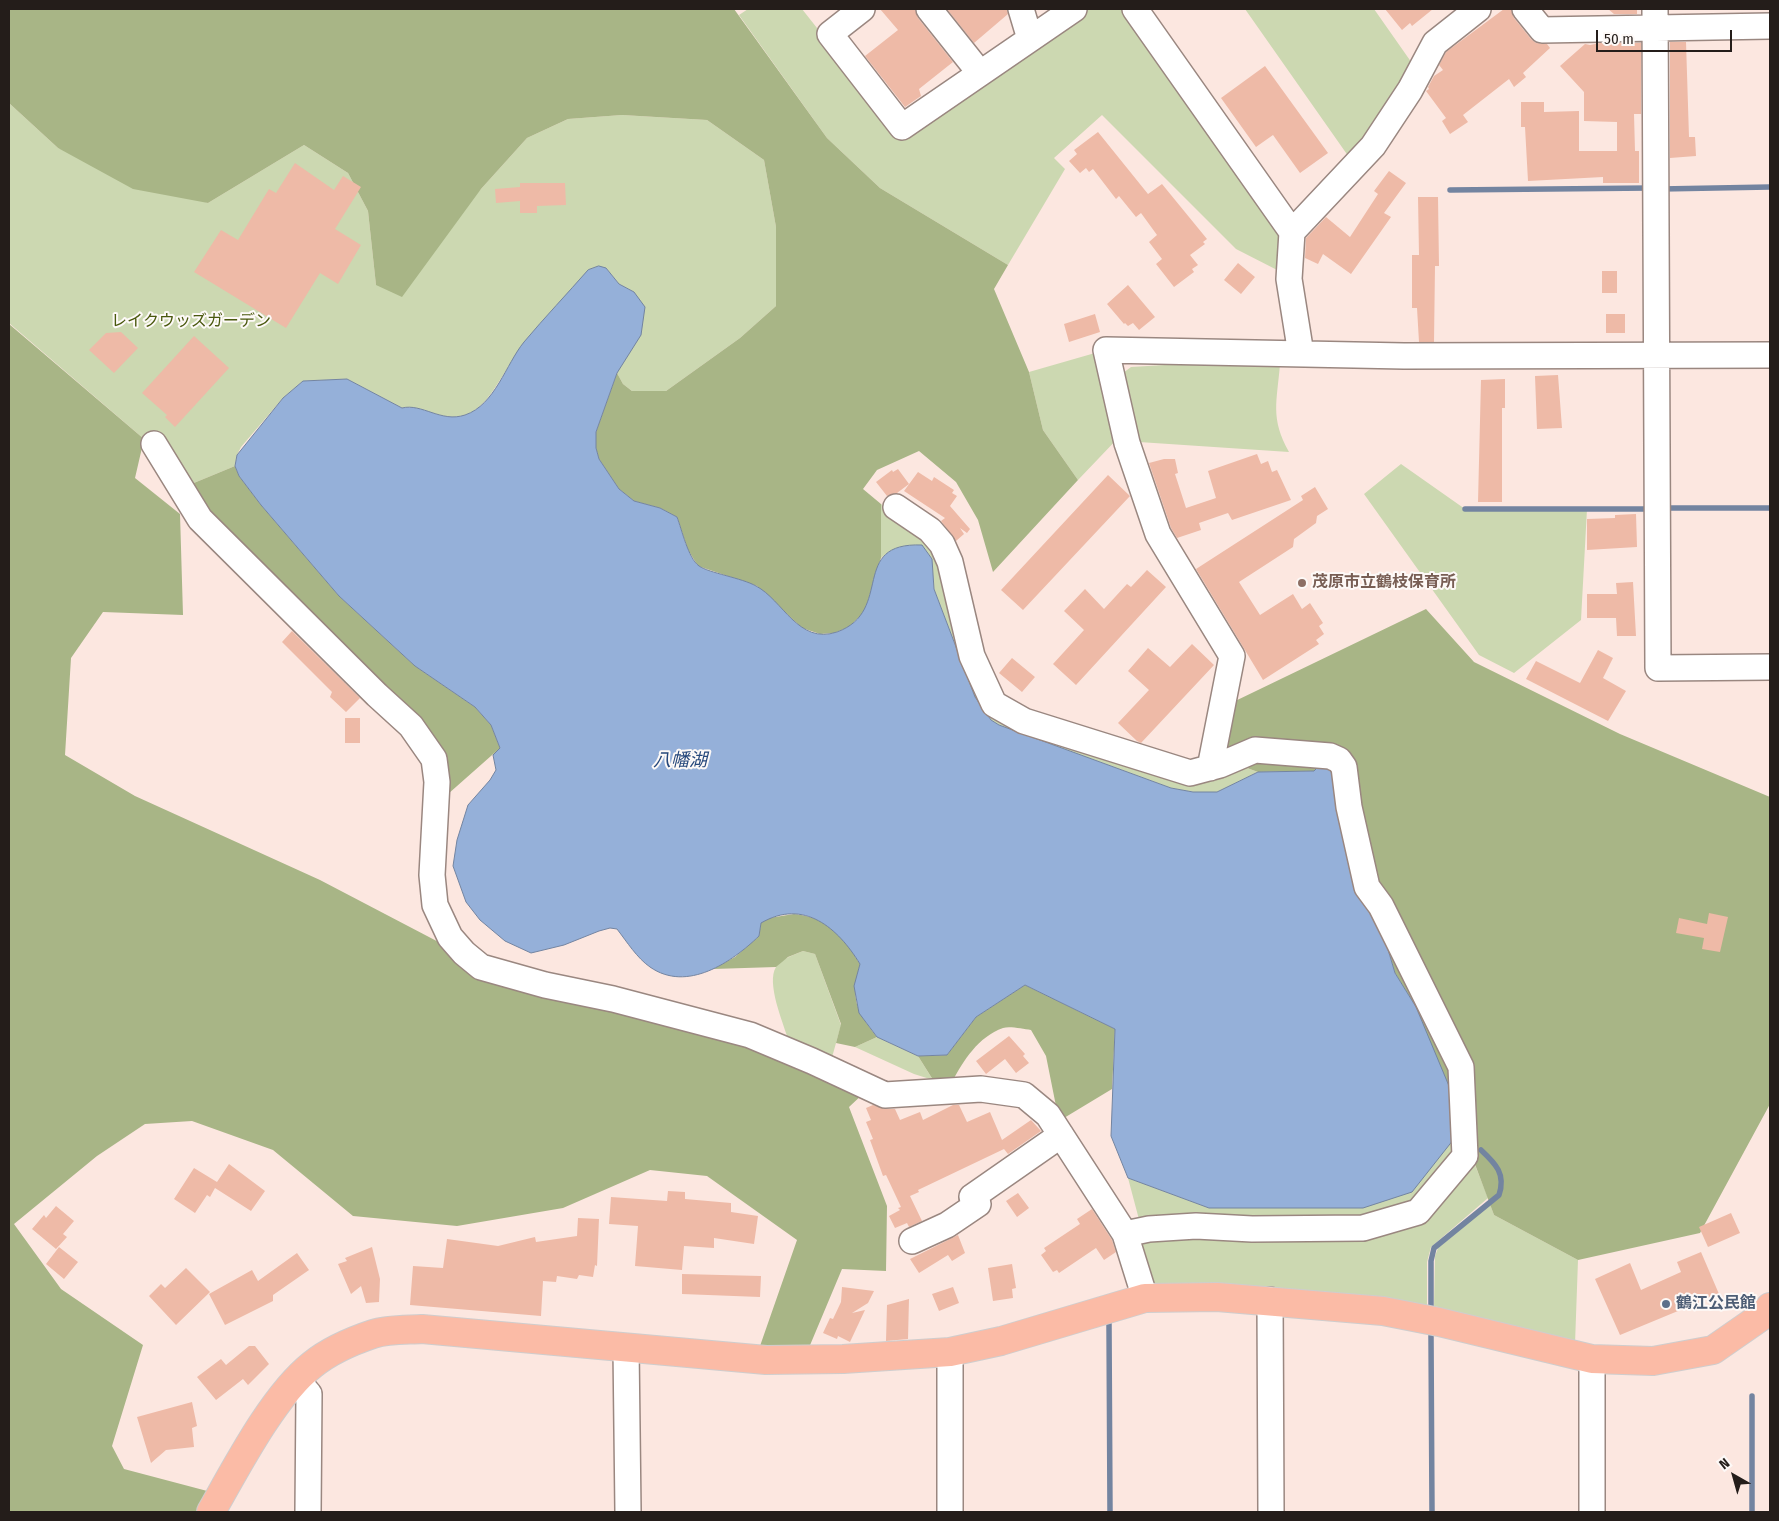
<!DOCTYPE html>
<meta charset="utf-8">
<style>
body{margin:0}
#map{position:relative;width:1779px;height:1521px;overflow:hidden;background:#fce7e0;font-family:"Fira Sans Condensed",sans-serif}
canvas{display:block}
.frame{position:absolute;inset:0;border:10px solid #241d1a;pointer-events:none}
.north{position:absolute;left:1709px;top:1451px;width:50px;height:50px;-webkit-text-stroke:4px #fdf9f7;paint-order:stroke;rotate:322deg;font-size:14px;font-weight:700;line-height:20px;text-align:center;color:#241d1a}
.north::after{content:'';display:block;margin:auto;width:18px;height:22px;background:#241d1a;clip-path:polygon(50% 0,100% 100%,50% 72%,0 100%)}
.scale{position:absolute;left:1596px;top:30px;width:136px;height:22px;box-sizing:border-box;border:2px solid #241d1a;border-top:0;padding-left:6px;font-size:15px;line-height:18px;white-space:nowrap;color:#241d1a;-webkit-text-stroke:4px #fdf9f7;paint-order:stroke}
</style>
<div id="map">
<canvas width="1779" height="1521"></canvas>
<div class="frame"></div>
<div class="north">N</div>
<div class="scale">50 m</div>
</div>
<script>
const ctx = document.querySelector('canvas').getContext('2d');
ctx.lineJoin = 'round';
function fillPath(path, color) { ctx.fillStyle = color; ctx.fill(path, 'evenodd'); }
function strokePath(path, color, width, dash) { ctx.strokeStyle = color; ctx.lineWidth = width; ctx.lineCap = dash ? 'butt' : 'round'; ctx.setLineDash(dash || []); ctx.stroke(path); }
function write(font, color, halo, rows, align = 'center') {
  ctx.font = font + ' "Fira Sans Condensed","Noto Sans JP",sans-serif'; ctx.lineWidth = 4; ctx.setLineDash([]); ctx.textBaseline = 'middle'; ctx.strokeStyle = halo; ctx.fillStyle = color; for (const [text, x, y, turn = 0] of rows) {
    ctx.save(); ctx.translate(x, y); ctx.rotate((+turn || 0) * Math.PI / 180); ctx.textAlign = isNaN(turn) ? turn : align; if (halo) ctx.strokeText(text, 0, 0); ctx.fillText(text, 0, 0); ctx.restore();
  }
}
fillPath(new Path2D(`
 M748,9H802L903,137L1088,9H1125L1287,240L1283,273L1236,249L1102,115L1054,158L1065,169L1008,265L880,188L827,138L739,15Z
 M1245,9H1374L1414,66L1351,160Z
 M9,103L58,148L208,203L304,145L348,173L368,211L376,285L481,189L527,138L568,119L622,115L707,120L764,160L776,227V306L740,338L666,391H632L623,384L617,373L634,292L619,284L606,268C590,281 570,293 555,308C534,329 517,352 502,377C492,392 483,409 465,415C441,423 421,403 402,408L347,379L303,381L283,398L241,447L237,455L235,466L189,485L144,439L9,323Z
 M1095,353L1120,436L1078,480L1043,430L1029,372Z
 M1215,362L1280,364C1277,402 1270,418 1289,452L1139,442L1119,376L1131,367Z
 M1401,464L1465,509H1587L1581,620L1514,673L1479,655L1364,494Z
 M881,504L921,531L937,547L988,704L1185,778L1233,763L1258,772L1217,792H1193L1171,788L999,725L991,720L975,697L934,589L932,559L922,546C905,545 894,547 881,558Z
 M803,951L815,954L841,1025L831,1061L788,1039C783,1022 766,983 776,967C782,958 794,955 803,951Z
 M877,1037L918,1056L933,1080L914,1074L855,1047Z
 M1461,1130L1460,1155L1416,1209L1362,1225L1141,1227L1128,1178L1209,1208Z
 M1471,1155L1488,1198L1431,1247L1427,1262V1306L1153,1287L1137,1240L1419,1216Z
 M1490,1204L1494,1215L1578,1260L1575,1344L1434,1306L1435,1256L1438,1248Z`), '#ccd8b1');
fillPath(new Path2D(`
 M9,9H734L827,138L880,188L1008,265L994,289L1029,372L1043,430L1078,480L993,572L978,520L956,482L919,451L877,470L863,489L881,504V558L865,611L849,627L834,633L820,634L802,628L757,586L698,566L688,550L677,517L660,508L634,501L619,489L599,459L596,448V432L617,373L623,384L632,391H666L740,338L776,306V227L764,160L707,120L622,115L568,119L527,138L481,189L402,297L376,285L368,211L348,173L304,145L208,203L133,189L58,148L9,103Z
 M9,324L144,439L135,478L180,514L183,615L103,612L71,658L65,755L135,796L320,880L450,948L692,1025L864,1093L849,1107L887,1206L886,1271L842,1269L808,1350L760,1346L797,1240L707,1176L650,1170L563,1208L457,1226L353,1216L273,1150L192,1121L145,1124L97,1156L14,1224L61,1289L143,1345L112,1446L124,1469L211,1492L199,1512H9Z
 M235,466L239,476L261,505L339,596L415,666L475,707L491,725L500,748L448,794L442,755L200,509L189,485Z
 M1426,609L1474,662L1620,734L1770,797V1104L1700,1233L1578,1260L1494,1215L1416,1007L1395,973L1382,928L1314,771L1258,772L1217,757L1229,704Z
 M794,914C828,917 844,937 860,964C851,1000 855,1009 877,1037L855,1047L836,1043L841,1024L815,954L803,951L788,957L776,967L713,969L735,957L759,936L761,922L769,918Z
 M1025,985L1115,1029L1112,1089L1059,1121L1046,1056L1031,1030C1023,1029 1010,1026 1003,1028C978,1037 964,1060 952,1082L935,1083L918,1056L947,1055L976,1017Z`), '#a8b586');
const water = new Path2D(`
 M599,266L606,268L619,284L634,292L645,307L641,335L617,373L596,432V448L599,459L619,489L634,501L660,508L677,517C682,530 688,558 699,566C709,573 742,578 756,586C783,600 798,645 837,632C895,611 848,542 922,545L932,559L934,589L975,697L991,720L999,725L1171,788L1193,792H1217L1258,772L1314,771L1319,766L1328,768L1337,778L1395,973L1416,1007L1449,1086L1461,1130L1412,1192L1363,1208H1209L1128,1178L1111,1136L1115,1029L1025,985L976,1017L947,1055L918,1056L877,1037L859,1013L854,986L860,964C838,928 804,898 761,923L759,936C732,962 687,993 650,967C637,958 627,942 617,929L610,928L599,931L564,945L531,953L505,941L480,920L466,902L453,866L457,840L468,805L490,780L496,770L493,755L500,748L491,725L475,707L415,666L339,596L261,505L239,476L235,466L237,455L283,398L303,381L347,379L402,408C422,403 441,423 465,415C495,405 506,364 524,342C545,317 567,294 588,270Z`);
fillPath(water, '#95b0d9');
strokePath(water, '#7384a0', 1);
strokePath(new Path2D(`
 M1661,189L1770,187
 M1450,190L1650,188
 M1666,508H1770
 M1465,509H1650
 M1431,1306V1261L1434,1248L1499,1195C1506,1174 1496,1164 1481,1150
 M1109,1324L1110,1512
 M1431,1336L1432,1512
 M1752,1512V1396`), '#7384a0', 5.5);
fillPath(new Path2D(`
 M880,9H915L918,18L953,62L919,89L921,96L905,107L865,56L898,30Z
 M947,9H1007L1008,14L974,43Z
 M1385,9H1433L1412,26L1410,23L1402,30Z
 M1504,9H1511L1514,18L1531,39L1536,43L1547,44L1550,48L1523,73L1526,77L1514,87L1509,79L1463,115L1468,122L1450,134L1442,121L1446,118L1426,91L1429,89L1428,87L1434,76L1443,70L1439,65L1446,52Z
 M1608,9H1637V14H1614Z
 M1670,42H1686L1689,137H1695L1696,156L1670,158Z
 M1600,43H1641V114H1634L1635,151H1639V183H1603V177L1528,181L1525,127H1521V102H1544V112L1579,111V151H1617V122L1584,121V92L1560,66L1585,44L1590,45Z
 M1265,66L1328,153L1300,173L1273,135L1256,147L1221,98Z
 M1098,132L1148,194L1162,184L1207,239L1203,242L1205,244L1190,255L1198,265L1192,269L1194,272L1174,287L1156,264L1162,259L1149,242L1157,235L1141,213L1136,217L1119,196L1116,199L1093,169L1089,172L1086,168L1080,173L1069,161L1077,154L1074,150Z
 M295,163L334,190L343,176L361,187L335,229L361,245L338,284L320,273L286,328L194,272L221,230L238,240L269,189L276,193Z
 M1389,171L1406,183L1384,213L1391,217L1351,274L1323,254L1318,264L1305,258L1306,238L1326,217L1350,237L1378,194L1374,191Z
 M520,183H565L566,205L537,206V213H520V201L496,203L495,189L520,187Z
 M1418,197H1438L1439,266H1435L1434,342H1419L1417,308H1412V255H1419Z
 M1238,263L1255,277L1241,294L1224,280Z
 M1602,271H1617V293H1602Z
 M1128,285L1155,317L1139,330L1133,323L1128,326L1125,323L1124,324L1107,304Z
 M1095,314L1100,332L1069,342L1064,324Z
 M1606,314H1625V333H1606Z
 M121,332L138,348L114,373L89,350L106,333Z
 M194,336L229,368L175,427L165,417L167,415L142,393Z
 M1558,375L1562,428L1537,429L1535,376Z
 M1505,379V408H1502V502H1478L1481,380Z
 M1257,454L1261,464L1268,461L1272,472L1277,470L1291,500L1232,520L1228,513L1199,523L1201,530L1177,538L1171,528L1149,463L1164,459H1175L1178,473L1175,474L1186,508L1216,498L1208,471Z
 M898,469L909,484L897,493L887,496L876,482L892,470L893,472Z
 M918,472L932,481L934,477L954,490L952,493L957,496L950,506L970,529L967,533L960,528L964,534L956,541L941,521L945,518L904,491Z
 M1108,475L1130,496L1023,610L1001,590Z
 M1315,487L1328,509L1317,516L1316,523L1294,539L1293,547L1239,582L1260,615L1293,594L1302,609L1310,603L1323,623L1319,626L1324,634L1316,640L1319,644L1263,680L1196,569L1303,500L1301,496Z
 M1636,514L1637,547L1587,550V519L1615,518V515Z
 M1147,570L1166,587L1076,685L1053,664L1084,630L1064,611L1085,589L1104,609L1127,584L1131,587Z
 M1633,582L1636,636H1617L1616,618H1587V594H1617L1616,583Z
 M292,631L360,698L346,712L330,697L332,692L282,642Z
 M1192,644L1214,665L1141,743L1137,741L1118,723L1149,690L1128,671L1148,648L1170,667Z
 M1598,650L1613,658L1603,678L1626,691L1608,721L1526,679L1536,661L1580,683Z
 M1012,658L1035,677L1022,692L999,673Z
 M345,718H360V743H345Z
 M1709,913L1728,917L1720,952L1702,949L1704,938L1676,933L1679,918L1707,924Z
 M1009,1036L1025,1054L1023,1056L1029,1063L1016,1073L1005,1059L986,1074L976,1061Z
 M873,1105L886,1109H895L900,1120L920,1112L923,1120L953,1105H959L967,1122L990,1112L1002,1140L1031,1120L1041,1131L1008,1154L1004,1149L918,1190L919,1192L910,1196L922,1221L909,1227L907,1223L895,1228L889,1216L900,1210L898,1208L901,1207L886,1175L883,1176L870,1140L873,1139L866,1122L871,1120L866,1108Z
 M229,1164L265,1191L251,1211L215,1188L210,1197L207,1195L195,1213L174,1199L194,1168L217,1182Z
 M668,1191L685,1192V1199L731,1203V1212L758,1216L754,1244L714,1238V1248L684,1246L682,1270L635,1266L638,1226L609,1224L611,1197L667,1201Z
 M1018,1193L1029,1208L1017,1217L1006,1201Z
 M56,1206L74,1221L63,1234L67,1237L56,1249L32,1229L44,1215L46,1218Z
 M1092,1209L1112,1240L1116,1252L1104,1260L1096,1248L1059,1273L1057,1270L1053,1272L1041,1255L1046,1251L1044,1248L1080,1224L1077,1219Z
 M1731,1213L1740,1233L1708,1247L1699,1227Z
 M578,1218L599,1219L597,1266L595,1265L593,1277L579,1275L577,1279L557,1276L556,1282L543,1281L541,1316L410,1305L413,1266L443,1268L447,1239L498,1246L535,1237L536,1242L577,1236Z
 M958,1235L965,1253L952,1261L948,1255L919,1273L910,1259Z
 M59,1247L78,1262L64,1279L46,1264Z
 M372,1247L380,1279L379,1302L366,1303L361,1286L351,1294L338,1264L347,1261L345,1258Z
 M1701,1252L1719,1294L1620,1335L1595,1279L1630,1263L1641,1290L1681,1272L1677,1262Z
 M297,1253L309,1270L273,1295V1301L225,1325L209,1294L252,1270L258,1281Z
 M1012,1264L1016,1288L1012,1289L1013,1298L993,1301L988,1268Z
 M186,1268L210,1292L176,1325L149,1296L161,1284L165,1288Z
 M682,1274L761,1276L760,1297L682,1294Z
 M842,1287L874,1291L868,1303L852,1313L865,1310L850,1342L838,1336L837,1339L823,1333L830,1318L833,1319L841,1302Z
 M953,1287L959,1303L939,1311L932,1294Z
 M909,1299L908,1339L886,1341L887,1305Z
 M249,1346H255L269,1364L248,1385L243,1379L216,1400L197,1377L221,1359L226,1365Z
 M192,1402L197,1426L192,1428L194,1447L166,1450L151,1463L137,1417Z`), '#eebaa7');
const minor = new Path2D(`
 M862,9L830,34L902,127L1074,9
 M929,9L980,73
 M1021,9L1030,39
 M1135,9L1292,232L1289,279L1301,354
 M1525,9L1542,30L1770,26
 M1655,9L1658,668L1770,667
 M1292,232L1373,146L1410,90L1435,43L1478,9
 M154,444L200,519L377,695L411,726L434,759L437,782L432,875L435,905L450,937L464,953L481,967L545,985L613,999L750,1035L812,1061L885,1095L981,1089L1024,1095L1048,1115L1125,1234L1145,1298
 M896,507L930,530L942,544L950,562L972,656L994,704L1024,721L1190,773L1220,765L1255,750L1330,756L1339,760L1344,767L1349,807L1367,887L1381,906L1461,1067L1465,1156L1418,1212L1363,1228L1252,1229L1196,1226L1149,1229L1125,1234
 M1210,768L1232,656L1158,534L1127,443L1106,350L1404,356L1770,355
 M912,1241L947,1225L978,1204L972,1197L1061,1135
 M1270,1300L1271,1512
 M626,1347L628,1512
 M1592,1359V1512
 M297,1380L309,1394L308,1512
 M950,1512V1352`);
const major = new Path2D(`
 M211,1512C236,1468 273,1396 312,1365C329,1351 352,1341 373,1334C388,1329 407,1330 422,1329L766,1360L843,1359L950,1352L1001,1341L1145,1298L1217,1297L1383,1311L1439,1322L1592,1359L1653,1361L1713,1350L1762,1316L1770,1307`);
strokePath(minor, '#9a8780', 28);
strokePath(major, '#cfcdcd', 30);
strokePath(minor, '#fff', 25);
strokePath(major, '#fbbba6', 28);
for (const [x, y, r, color] of [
 [1302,583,5,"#8d6e63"],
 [1666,1304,5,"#5c6f8a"]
]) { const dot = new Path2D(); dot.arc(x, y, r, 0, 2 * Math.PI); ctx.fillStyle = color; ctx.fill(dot); strokePath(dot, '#fdf9f7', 2); }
write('16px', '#49580d', '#fdf9f7', [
 ["レイクウッズガーデン",191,322]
]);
write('bold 16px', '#785e54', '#fdf9f7', [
 ["茂原市立鶴枝保育所",1312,583]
], 'left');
write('bold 16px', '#4e5e75', '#fdf9f7', [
 ["鶴江公民館",1676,1304]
], 'left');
write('italic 18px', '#25477b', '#fdf9f7', [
 ["八幡湖",680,761]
]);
</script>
